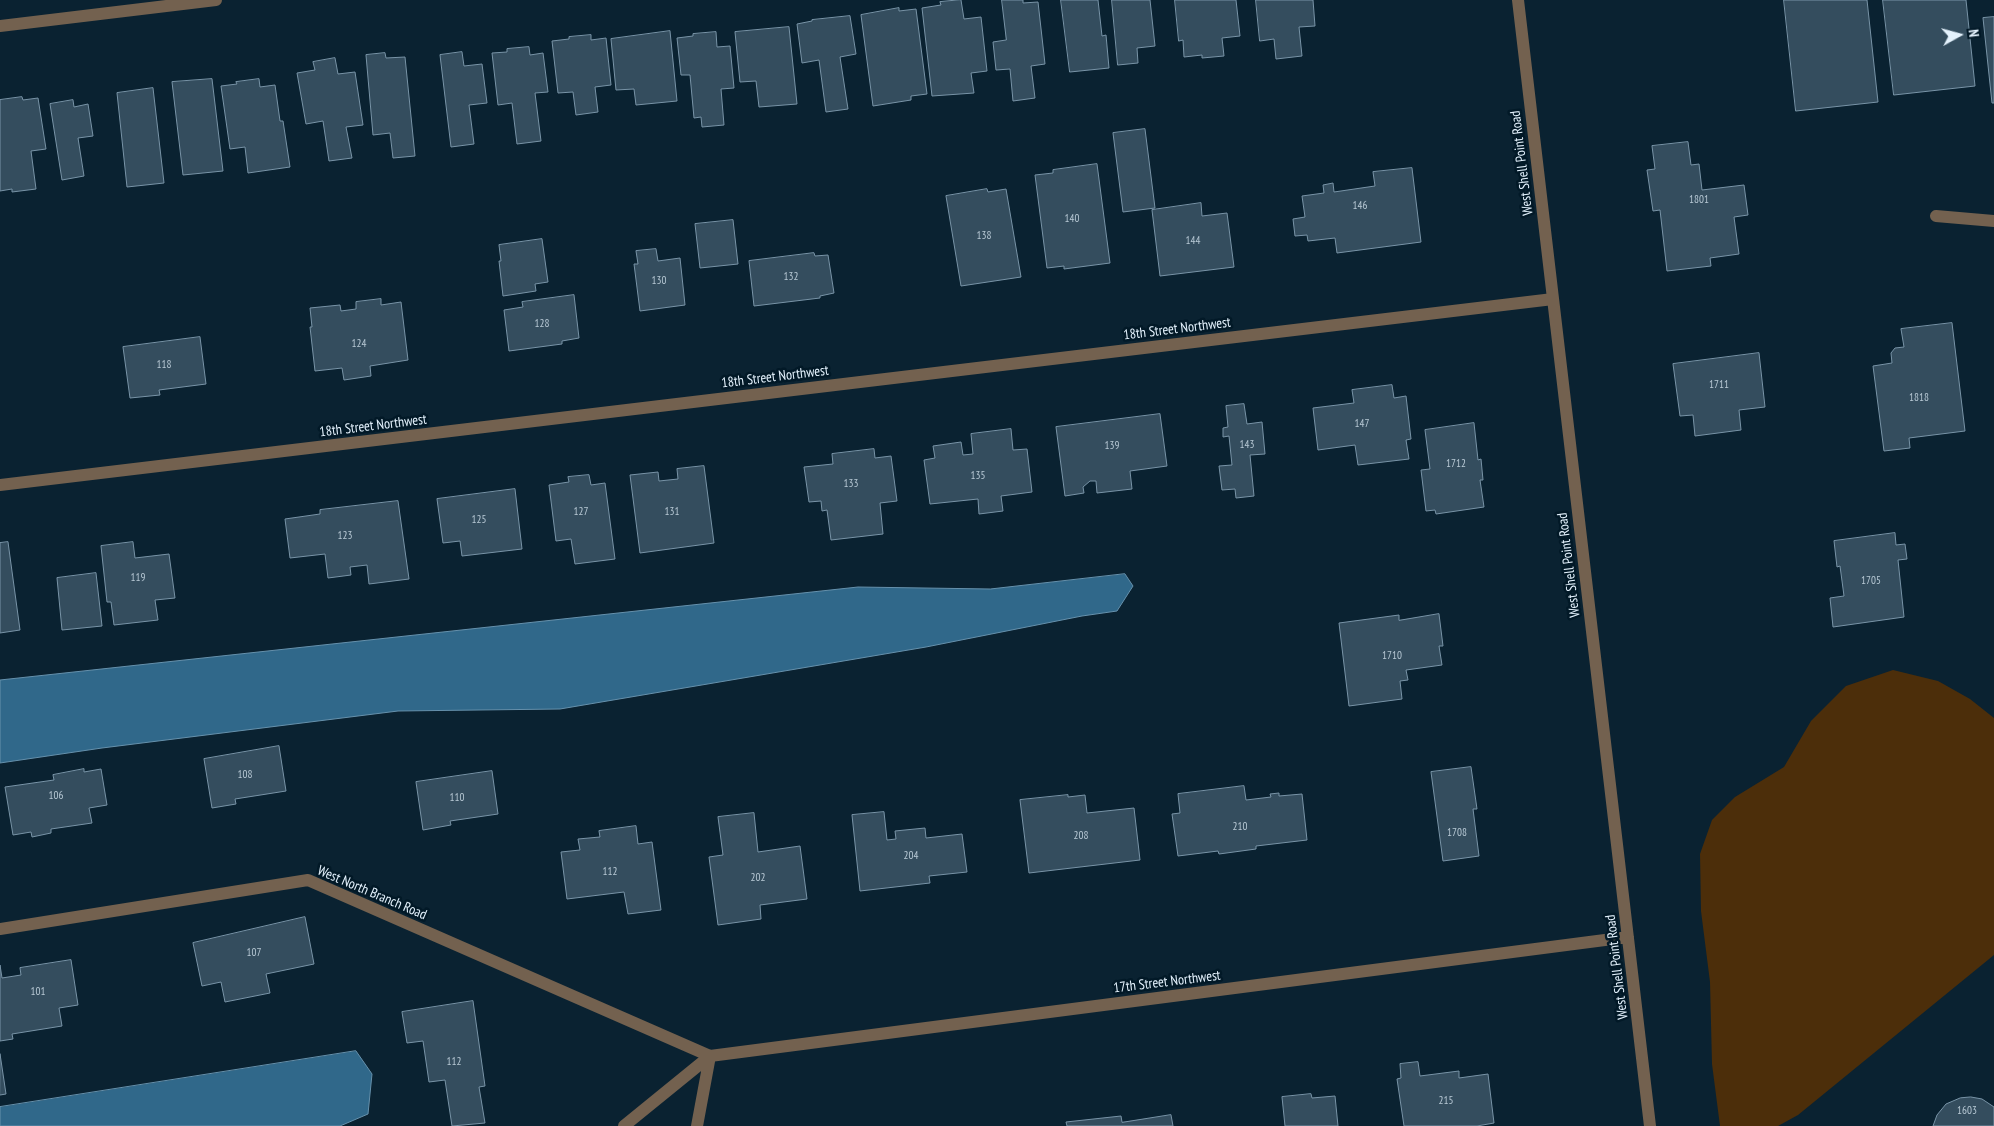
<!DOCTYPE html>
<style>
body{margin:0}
#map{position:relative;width:1994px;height:1126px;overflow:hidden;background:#0a2231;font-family:"PT Sans Narrow",sans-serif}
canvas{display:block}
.north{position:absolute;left:1934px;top:10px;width:50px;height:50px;-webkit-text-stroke:4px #021927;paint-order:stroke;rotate:83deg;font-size:14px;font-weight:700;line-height:20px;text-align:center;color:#e4f2fd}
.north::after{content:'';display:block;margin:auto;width:18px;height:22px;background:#e4f2fd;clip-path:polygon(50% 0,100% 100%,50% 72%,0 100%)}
</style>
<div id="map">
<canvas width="1994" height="1126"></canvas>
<div class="north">N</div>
</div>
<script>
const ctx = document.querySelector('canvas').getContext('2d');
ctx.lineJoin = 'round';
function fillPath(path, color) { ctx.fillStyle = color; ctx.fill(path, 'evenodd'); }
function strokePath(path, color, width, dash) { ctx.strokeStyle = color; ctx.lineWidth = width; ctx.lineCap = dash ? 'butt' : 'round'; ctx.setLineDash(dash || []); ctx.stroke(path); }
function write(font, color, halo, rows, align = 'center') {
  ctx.font = font + ' "PT Sans Narrow",sans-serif'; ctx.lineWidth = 5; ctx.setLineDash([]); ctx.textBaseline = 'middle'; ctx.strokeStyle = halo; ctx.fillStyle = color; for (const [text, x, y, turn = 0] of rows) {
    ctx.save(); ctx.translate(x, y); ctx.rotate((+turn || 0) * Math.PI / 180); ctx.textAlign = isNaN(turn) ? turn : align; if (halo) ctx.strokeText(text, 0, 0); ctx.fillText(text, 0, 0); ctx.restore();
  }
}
fillPath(new Path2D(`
 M1893,670L1938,681L1970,699L1994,718V955L1798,1115L1778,1126H1720L1712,1064L1710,982L1701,911L1700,854L1712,820L1735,797L1784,767L1811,721L1846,686Z`), '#4c2e0a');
const water = new Path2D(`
 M1125,574L1133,586L1117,611L1082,616L926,647L560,709L398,711L102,748L0,763V680L858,587L990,589Z
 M356,1051L372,1074L368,1114L340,1126H0V1107Z`);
fillPath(water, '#30688a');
strokePath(water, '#6691ac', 1);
const building = new Path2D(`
 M961,0L964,19L981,17L987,71L971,73L974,93L932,96L922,8L941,5L940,2Z
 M1002,0H1023V3L1038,2L1045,64L1031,66L1035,98L1013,101L1010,69L996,70L993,42L1006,40Z
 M1061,0H1098L1102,36L1106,35L1109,68L1070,72Z
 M1112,0H1150L1155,46L1137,48L1138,63L1118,65Z
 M1175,0H1236L1240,36L1222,38L1224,56L1202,58V55L1184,57L1183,40L1179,41Z
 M1256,0H1313L1315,26L1299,27L1302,56L1276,59L1274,39L1260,41Z
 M1784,0H1867L1878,102L1796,111Z
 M1883,0H1966L1975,86L1894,95Z
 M899,8V11L916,9L927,94L911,96V100L873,106L861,15Z
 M850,16L856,54L840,57L848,109L826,112L819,60L802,63L797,24L812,21V20Z
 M1994,17V103H1992L1983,18Z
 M789,27L797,104L759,107L756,81L740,82L735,32Z
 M670,31L677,101L636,105L634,89L616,90L611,39Z
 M716,32L717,47L730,46L734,88L721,89L724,125L702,127L701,117L694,118L690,75H681L677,38L693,36V34Z
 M591,35V40L606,38L611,85L595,87L598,112L576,115L573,92L558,93L552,41L569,39V37Z
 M529,47L530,55L543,53L548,92L535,93L541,141L517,144L512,103L498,105L492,53L507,52V49Z
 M462,52L464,66L482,64L487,103L469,105L474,144L451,147L440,55Z
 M385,53L386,58L405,57L415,156L393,158L390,133L373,135L366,55Z
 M335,58L338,74L355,72L363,125L346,127L352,158L329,161L323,121L306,124L297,73L315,70L313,62Z
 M212,79L223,171L183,175L172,82Z
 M259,79L260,87L275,85L280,121H283L290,167L248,173L245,147L230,149L221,86L237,84L236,82Z
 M153,88L164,183L127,187L117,93Z
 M22,97L23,100L38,98L46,149L31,151L36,189L12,192V189L0,191V100Z
 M73,100L74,107L88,104L93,136L78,138L84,176L62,180L50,104Z
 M1145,129L1155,208L1123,212L1113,133Z
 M1688,142L1691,165L1699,164L1702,190L1744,185L1748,215L1734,217L1739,254L1710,258L1711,266L1667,271L1660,210L1653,211L1647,170L1655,169L1652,146Z
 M1097,164L1110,263L1064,269V266L1047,268L1035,175L1053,173V170Z
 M1412,168L1421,242L1337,253L1335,238L1308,241L1307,235L1295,236L1293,219L1305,217L1302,196L1324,193L1323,185L1333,183L1334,192L1375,186L1373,172Z
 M987,189L988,192L1006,189L1021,277L961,286L946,196Z
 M1201,203L1202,216L1227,213L1234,267L1160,276L1152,210Z
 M733,220L738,264L700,268L695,224Z
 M542,239L548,282L535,284L536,291L503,296L499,261H501L499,245Z
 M656,249L658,261L680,258L685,305L640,311L634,264H638L636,251Z
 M814,253L815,256L828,255L834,293L820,296V298L754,306L749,261Z
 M574,295L579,338L562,341V344L509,351L504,310L523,307L522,302Z
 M381,299V305L401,302L408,360L370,366L371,376L344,380L342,368L315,371L310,327H312L310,308L340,305L341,311L356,309V302Z
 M1952,323L1965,431L1909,438L1910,448L1884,451L1873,366L1892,363L1891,353L1895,348L1904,347L1901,329Z
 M200,337L206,384L159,390L160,395L130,398L123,347Z
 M1759,353L1765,407L1739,410L1741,430L1695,436L1693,415L1680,416L1673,364Z
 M1392,385L1394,398L1406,396L1411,439L1406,440L1409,459L1358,465L1355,445L1318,450L1313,408L1354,403L1352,390Z
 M1244,404L1247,424L1262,422L1265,454L1250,455L1254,496L1236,498L1235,489L1222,490L1219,466L1232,465L1229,436L1223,437V428L1228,427L1226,406Z
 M1160,414L1167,466L1130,471L1132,489L1097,493L1096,481H1090L1083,487L1084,493L1065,496L1056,427Z
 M1474,423L1478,460L1481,459L1483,480H1480L1484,507L1436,514L1435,510L1426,511L1421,470L1430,469L1425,430Z
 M1011,429L1013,450L1027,449L1032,492L1001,496L1003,511L979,514L978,499L930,504L924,460L935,458L933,446L961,442L963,455L973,454L971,434Z
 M874,449L875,458L891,456L897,501L880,503L883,534L831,540L827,510L822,511L821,501L809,502L804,467L833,464L832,454Z
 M704,466L714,543L640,553L630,475L658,472L659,481L678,479L677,469Z
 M589,475L591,485L605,483L615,559L575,564L571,539L556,541L549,485L569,482L568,477Z
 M515,489L522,549L462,556L460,541L443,543L437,499Z
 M398,501L409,579L369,584L367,565L350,567L351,575L328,578L325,554L290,558L285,519L320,514V510Z
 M1895,533L1896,545L1905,544L1907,559L1898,560L1904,617L1833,627L1830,598L1844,596L1840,566L1837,567L1834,541Z
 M8,542L20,630L0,633V543Z
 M133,542L135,558L169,554L175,598L155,600L158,620L114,625L111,602H107L101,546Z
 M96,573L102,626L62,630L57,578Z
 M1439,614L1443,646H1439L1442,665L1406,670L1408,680L1400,681L1402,699L1349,706L1339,623L1399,615V620Z
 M279,746L286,791L235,799L236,804L212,808L204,759Z
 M1471,767L1477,809H1473L1479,856L1443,861L1431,772Z
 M84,769V772L101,769L107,805L89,808L92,823L51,829V833L32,837L31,832L13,835L5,787L54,780L53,775Z
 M492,771L498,814L450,821L451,825L423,830L416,782Z
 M1244,786L1246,800L1271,797L1270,794L1279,793V796L1302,794L1307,840L1256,846V849L1219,854L1218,851L1178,856L1172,814L1180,813L1178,794Z
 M1068,795V797L1085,795L1087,813L1134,808L1140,860L1029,873L1020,800Z
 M884,812L887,840L896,839L895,831L925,828L926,838L962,834L967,872L929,876L930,883L860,891L852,815Z
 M754,813L758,852L800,846L807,899L760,905L761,919L718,925L709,857L723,855L718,817Z
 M636,826L638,844L652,842L661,910L628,914L624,892L567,899L561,852L580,850L578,839L600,837L599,831Z
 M305,917L314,964L266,974L270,993L225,1002L221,982L202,986L193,943Z
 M71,960L78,1005L59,1008L62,1026L12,1034L13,1039L0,1041V965L2,978L21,975L20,968Z
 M473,1001L485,1086L479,1087L485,1123L452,1126L445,1080L429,1082L423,1041L407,1043L402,1012Z
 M0,1054L6,1094L0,1095Z
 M1418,1062L1420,1076L1459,1071V1078L1488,1074L1494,1123L1477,1126H1404L1397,1079L1401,1078L1400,1064Z
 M1311,1094L1312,1098L1335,1096L1338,1126H1285L1282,1097Z
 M1971,1097L1982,1099L1994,1107V1126H1933L1937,1115L1946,1104L1960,1098Z
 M1171,1115L1173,1126H1067L1066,1122L1121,1116L1122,1122Z`);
fillPath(building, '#344d5e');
strokePath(building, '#7994a7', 1);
strokePath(new Path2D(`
 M1518,0L1650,1126
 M0,26L216,0
 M1936,216L1994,221
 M0,485L1553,299
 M0,929L308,880L710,1056
 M710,1056L1628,937
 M624,1126L710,1056
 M697,1126L710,1056`), '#73614f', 12);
write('11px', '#b8c9d5', null, [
 ["1801",1699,200],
 ["146",1360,206],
 ["140",1072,219],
 ["138",984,236],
 ["144",1193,241],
 ["132",791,277],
 ["130",659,281],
 ["128",542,324],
 ["124",359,344],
 ["118",164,365],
 ["1711",1719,385],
 ["1818",1919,398],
 ["147",1362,424],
 ["143",1247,445],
 ["139",1112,446],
 ["1712",1456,464],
 ["135",978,476],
 ["133",851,484],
 ["127",581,512],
 ["131",672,512],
 ["125",479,520],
 ["123",345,536],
 ["119",138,578],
 ["1705",1871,581],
 ["1710",1392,656],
 ["108",245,775],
 ["106",56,796],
 ["110",457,798],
 ["210",1240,827],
 ["1708",1457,833],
 ["208",1081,836],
 ["204",911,856],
 ["112",610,872],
 ["202",758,878],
 ["107",254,953],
 ["101",38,992],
 ["112",454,1062],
 ["215",1446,1101],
 ["1603",1967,1111]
]);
write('14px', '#e4f2fd', '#021927', [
 ["West Shell Point Road",1522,163,-97],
 ["18th Street Northwest",1177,329,-7],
 ["18th Street Northwest",775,377,-7],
 ["18th Street Northwest",373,426,-7],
 ["West Shell Point Road",1569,565,-97],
 ["West North Branch Road",372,893,23],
 ["West Shell Point Road",1617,967,-97],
 ["17th Street Northwest",1167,982,-7]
]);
</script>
